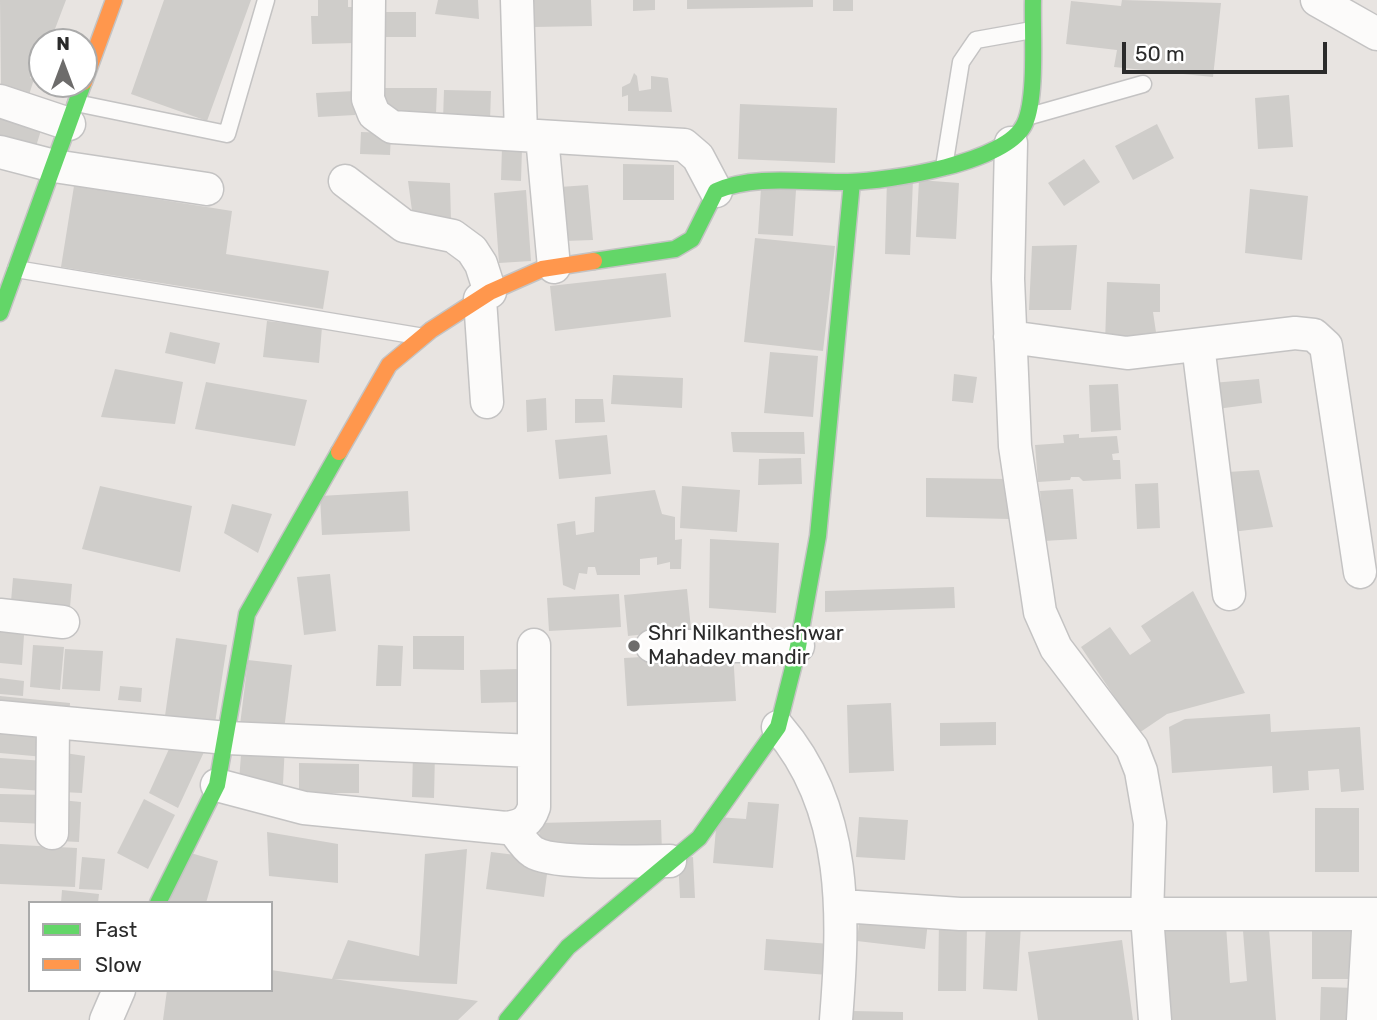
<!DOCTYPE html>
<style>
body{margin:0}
#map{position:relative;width:1377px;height:1020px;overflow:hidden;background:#e8e4e1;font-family:Rubik,sans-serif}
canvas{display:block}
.legend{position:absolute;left:28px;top:901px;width:245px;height:91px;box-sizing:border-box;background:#fff;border:2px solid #aaa;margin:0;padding:9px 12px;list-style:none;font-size:21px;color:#2b2b2b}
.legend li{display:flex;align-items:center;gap:14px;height:35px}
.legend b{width:35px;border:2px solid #aaa}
.north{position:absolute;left:28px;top:28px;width:70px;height:70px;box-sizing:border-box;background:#fff;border:2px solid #aaa;border-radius:50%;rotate:0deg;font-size:19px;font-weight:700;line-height:28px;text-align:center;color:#2b2b2b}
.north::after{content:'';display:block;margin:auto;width:24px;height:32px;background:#6d6c6b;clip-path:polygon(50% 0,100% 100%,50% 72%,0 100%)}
.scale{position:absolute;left:1122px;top:42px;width:205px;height:32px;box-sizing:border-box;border:4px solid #2b2b2b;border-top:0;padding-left:9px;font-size:21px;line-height:24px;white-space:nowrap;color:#2b2b2b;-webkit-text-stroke:5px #fff;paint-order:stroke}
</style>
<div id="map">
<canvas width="1377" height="1020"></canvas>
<ul class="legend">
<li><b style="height:9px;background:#63d668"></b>Fast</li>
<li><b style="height:9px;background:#ff974d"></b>Slow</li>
</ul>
<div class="north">N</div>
<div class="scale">50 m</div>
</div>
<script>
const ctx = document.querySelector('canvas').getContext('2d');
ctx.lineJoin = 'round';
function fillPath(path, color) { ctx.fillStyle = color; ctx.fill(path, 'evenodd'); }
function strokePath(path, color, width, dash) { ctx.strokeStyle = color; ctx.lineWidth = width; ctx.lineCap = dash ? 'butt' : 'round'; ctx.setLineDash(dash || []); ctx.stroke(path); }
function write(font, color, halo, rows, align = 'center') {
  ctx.font = font + ' Rubik,sans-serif'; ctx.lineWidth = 5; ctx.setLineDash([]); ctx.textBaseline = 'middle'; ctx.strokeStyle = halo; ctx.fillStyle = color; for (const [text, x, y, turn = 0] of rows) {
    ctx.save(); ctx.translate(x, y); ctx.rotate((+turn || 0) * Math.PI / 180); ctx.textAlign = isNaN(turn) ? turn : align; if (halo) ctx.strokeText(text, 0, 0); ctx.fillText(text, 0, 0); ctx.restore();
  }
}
fillPath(new Path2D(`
 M0,0H66L50,42H42V61L36,59L30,78L34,79L29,95L1,85Z
 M164,0H251L207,121L131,94Z
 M318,0H348V7H355L356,43L312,44L311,16H318Z
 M438,0H478L479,19L435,14Z
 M533,0H591L592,26L533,27Z
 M633,0H655V10L633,11Z
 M687,0H813V7L687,9Z
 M833,0H853V11H833Z
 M1122,0L1221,3L1213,77L1114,67L1117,50L1066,44L1071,1L1121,6Z
 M380,12H416V37H380Z
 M634,73L637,76L639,91L651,89V76L668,78L672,112L628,111V95L622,97V87L630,83Z
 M375,88H437L436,114H375Z
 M444,90L491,91L490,121L443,120Z
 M355,91V115L318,117L316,93Z
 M1289,95L1293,147L1258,149L1255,98Z
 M740,104L837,108L835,163L738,159Z
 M0,111L43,124L32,159L0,149Z
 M1157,124L1174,158L1133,180L1115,146Z
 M361,132L391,133L390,155L360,154Z
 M502,147L522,148L521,181L501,180Z
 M1084,159L1100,182L1064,206L1048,183Z
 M623,164L674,165V200H623Z
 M887,178L913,179L910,255L885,254Z
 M919,180L959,183L956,239L916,237Z
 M408,181L450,183L451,221L413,218Z
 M588,185L593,240L565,241L560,187Z
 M74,186L232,211L226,254L329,271L323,309L61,267Z
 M761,188L796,190L793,236L758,234Z
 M1250,189L1308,196L1302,260L1245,253Z
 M526,190L531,261L499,263L494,193Z
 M755,238L835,246L823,351L744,342Z
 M1077,245L1071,310H1029L1032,246Z
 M666,273L671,317L555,331L550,286Z
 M1107,282L1160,284V312H1153L1157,339L1105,343Z
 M267,321L322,327L319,363L263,357Z
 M170,332L220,343L215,364L165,353Z
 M770,352L818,356L813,417L764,413Z
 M115,369L183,382L175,424L101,417Z
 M954,374L977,377L973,403L952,401Z
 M613,375L683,378L682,408L611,404Z
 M1259,379L1262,403L1217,409L1212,383Z
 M206,382L307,400L295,446L195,429Z
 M1118,384L1121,430L1091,432L1089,385Z
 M546,398L547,430L527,432L526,400Z
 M575,399H603L605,422L575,423Z
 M731,432H804L805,454L733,452Z
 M1079,434V438L1117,436L1119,453L1112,454L1113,460H1120L1121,479L1083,481L1079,477H1071L1070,480L1038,482L1035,445L1064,443L1063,435Z
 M607,435L611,474L559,479L555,440Z
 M801,458L802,484L758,485L759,459Z
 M1259,470L1273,527L1232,532L1228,472Z
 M926,478L1009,479V519L926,517Z
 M1158,483L1160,528L1137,529L1135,484Z
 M100,486L192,506L180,572L82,549Z
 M682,486L740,490L737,532L680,528Z
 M1073,489L1077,539L1044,541L1040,491Z
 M655,490L662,514L675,517V540L682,539L681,569H670V562L657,565V557L640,559V575H597L595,567H588L587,574L579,573L575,590L563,585L557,524L575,521L576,535L594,532L595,497Z
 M408,491L410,531L322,535L320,496Z
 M232,504L272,514L258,553L224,533Z
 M710,539L779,543L776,613L709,608Z
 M330,574L336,631L304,635L297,577Z
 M13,578L72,584L69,619L10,613Z
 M954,587L955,608L825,612V591Z
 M687,589L691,629L628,636L624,595Z
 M1193,591L1245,693L1167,714L1139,733L1081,647L1110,627L1130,655L1151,641L1141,626Z
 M619,594L621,627L549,631L547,598Z
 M0,619L25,620L22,665L0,663Z
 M413,636H464V670L413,669Z
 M176,638L227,645L214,730L164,723Z
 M33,645L64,647L60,690L30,687Z
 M378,645L403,646L401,686H376Z
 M65,649L103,651L100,691L62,689Z
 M733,652L736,701L627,706L624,658Z
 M248,660L292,665L284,730L240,725Z
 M519,669L520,702L481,703L480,670Z
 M0,678L24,681L23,696L0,694Z
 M120,686L142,688L141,702L118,700Z
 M0,696L70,703L69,717L0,711Z
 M891,703L894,771L849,773L847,705Z
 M1270,714L1271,732L1360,727L1364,790L1341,792L1339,769L1308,771L1309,790L1273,793L1272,766L1172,773L1169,727L1185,719Z
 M996,722V745L940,746V723Z
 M0,724L46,727L44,757L0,753Z
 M174,738L204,752L178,808L149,793Z
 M242,742L285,744L283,784L239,781Z
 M413,752L435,753L434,798L412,797Z
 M65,753L85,756L82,793L62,792Z
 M0,758L45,761L43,791L0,788Z
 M299,763L359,764V793H299Z
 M0,794L47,795L46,824L0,822Z
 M144,799L175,815L148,869L117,853Z
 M61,800L81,802L79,842L59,841Z
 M748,802L779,804L773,868L713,863L717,817L746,819Z
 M1315,808H1359V872H1315Z
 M859,817L908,820L905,860L856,857Z
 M661,820L662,854L540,852L539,823Z
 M267,832L338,844V883L269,876Z
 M0,844L77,848L75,887L0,884Z
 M467,849L457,984L334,979L478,1001L458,1020H163L167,990H271V970L332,979L348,940L419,956L425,854Z
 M184,851L218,861L206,903H169Z
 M491,852L549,859L544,897L486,889Z
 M82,857L105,859L102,890L79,889Z
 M693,857L695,898H680L678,858Z
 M62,890L99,894L98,903H61Z
 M860,914L928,921L925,949L857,941Z
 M1312,914H1360V979H1312Z
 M939,920H967L966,991H938Z
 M986,923L1021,925L1017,991L983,989Z
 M1226,925L1230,983L1247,981L1243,931L1269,929L1276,1020H1171L1164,930Z
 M766,939L830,944L828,975L764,970Z
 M1122,940L1133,1020H1038L1028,952Z
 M1321,987L1357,988L1356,1020H1320Z
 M852,1011L903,1012V1020H852Z`), '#cfcdca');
const lane = new Path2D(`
 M76,103L227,134L266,0
 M1030,116L1143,84
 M944,167L961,62L976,40L1032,30
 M16,269L418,336`);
const street = new Path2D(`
 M369,0L368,99L374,114L392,127L684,145L698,157L716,191
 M517,0L521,135
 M1317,0L1377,34
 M0,101L69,124
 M542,137L554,267
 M1011,143L1008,279L1015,446L1040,612L1056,648L1132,748L1141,771L1150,823L1147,916L1155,1020
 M0,152L54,166L207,189
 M345,181L404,226L453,236L472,250L481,264L490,292
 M480,299L487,402
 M1010,337L1127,353L1295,333L1314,335L1326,346L1360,572
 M1198,345L1229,594
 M0,615L63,622
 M652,646H798
 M0,717L227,738L534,751
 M778,727C849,809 844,919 836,1020
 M217,785L304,808L506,828C522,826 529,822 534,807V645
 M512,827C518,835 525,847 533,852C552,865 644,861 670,861
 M52,833L53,722
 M842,906L960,914H1377
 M106,1020L119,990
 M1363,1020L1369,914`);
const fast = new Path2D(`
 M594,261L675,249L692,239L716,191C756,174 805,183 848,182C889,181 1008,163 1025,123C1037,96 1032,31 1033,0
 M0,313L83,84
 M158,903L217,785L247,614L339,452
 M507,1020L568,947L699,838L778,727L797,652L818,536L852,182`);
const slow = new Path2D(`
 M84,82L114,0
 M339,452L389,365L431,330L490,292L542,269L594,261`);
strokePath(lane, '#c4c3c3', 19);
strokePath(street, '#c4c3c3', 35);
strokePath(fast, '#c4c3c3', 19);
strokePath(slow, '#c4c3c3', 19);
strokePath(lane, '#fcfbfa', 16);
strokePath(street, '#fcfbfa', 32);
strokePath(fast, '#63d668', 16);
strokePath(slow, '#ff974d', 16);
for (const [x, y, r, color] of [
 [634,646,7,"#6d6c6b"]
]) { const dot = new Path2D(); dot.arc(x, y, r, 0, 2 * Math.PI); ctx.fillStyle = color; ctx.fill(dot); strokePath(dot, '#fff', 2.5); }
write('21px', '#2b2b2b', '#fff', [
 ["Shri Nilkantheshwar",648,634],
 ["Mahadev mandir",648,658]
], 'left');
</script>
